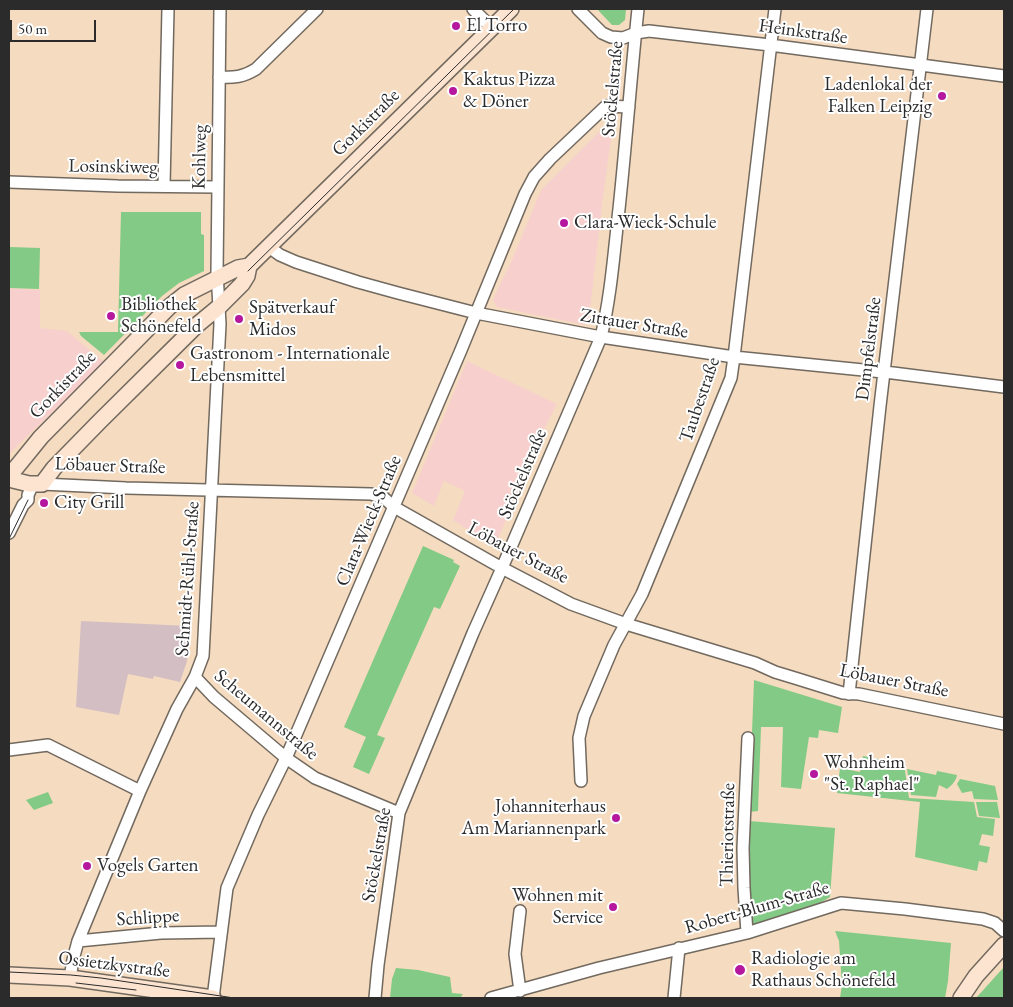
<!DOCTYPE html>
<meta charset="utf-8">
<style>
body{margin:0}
#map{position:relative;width:1013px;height:1007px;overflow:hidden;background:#f5dbbf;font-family:"EB Garamond",serif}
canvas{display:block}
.frame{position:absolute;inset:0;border:10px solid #2b2b2b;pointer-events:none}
.scale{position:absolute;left:10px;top:20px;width:86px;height:22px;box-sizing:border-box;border:2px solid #2b2b2b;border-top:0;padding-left:6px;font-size:15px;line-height:18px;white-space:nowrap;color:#2b2b2b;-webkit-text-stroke:4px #fff;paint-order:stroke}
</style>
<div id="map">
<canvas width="1013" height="1007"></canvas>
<div class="frame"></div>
<div class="scale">50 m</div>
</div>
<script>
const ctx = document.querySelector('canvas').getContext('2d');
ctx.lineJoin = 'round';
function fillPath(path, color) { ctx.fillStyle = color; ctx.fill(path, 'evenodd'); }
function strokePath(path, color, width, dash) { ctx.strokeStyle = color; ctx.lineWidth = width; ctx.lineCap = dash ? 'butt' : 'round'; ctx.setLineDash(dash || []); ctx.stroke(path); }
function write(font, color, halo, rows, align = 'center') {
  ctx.font = font + ' "EB Garamond",serif'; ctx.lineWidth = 4; ctx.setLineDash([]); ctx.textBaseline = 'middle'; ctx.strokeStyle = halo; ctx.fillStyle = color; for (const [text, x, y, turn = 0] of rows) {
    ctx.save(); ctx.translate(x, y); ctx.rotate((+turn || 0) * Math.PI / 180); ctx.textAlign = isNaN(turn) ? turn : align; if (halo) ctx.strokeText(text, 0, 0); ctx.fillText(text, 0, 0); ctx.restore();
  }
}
fillPath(new Path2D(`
 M601,130L612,131L602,205L589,320L585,325L497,307L493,300L504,276L509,267L541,190Z
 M9,288L40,290V328L67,331L104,362L9,454Z
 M467,361L557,404L547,423L495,546L471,532L453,520L465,491L444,481L434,506L412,493Z`), '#f7d0cd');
fillPath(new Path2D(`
 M81,621L189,626L187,661L180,682L154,676L153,679L128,674L119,715L76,707Z`), '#d2bec3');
fillPath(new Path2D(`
 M597,9H626L625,20L619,25H612Z
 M121,212H201V234L204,235V271L179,283L162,296L104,355L81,336L79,332H118Z
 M9,247L40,248L39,289L9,288Z
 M423,546L454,560L453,562L460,566L440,609L434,607L377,735L385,738L369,774L353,767L366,737L344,727Z
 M754,680L842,707L838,733L819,730L818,738L809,737L801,789L781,787L783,727H761L758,811L749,812Z
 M863,756L878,759V763L894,766L895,762L904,764L909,798L974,802L977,817L995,819L993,836L982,834L979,845L990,847L987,863L979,861L977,871L915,857L920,802L837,793L840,768L860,772Z
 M907,769L936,775L937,771L957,775C956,781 952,785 947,789L939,785L936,797L911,795Z
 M960,779L995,786L998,800L974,799L972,791L962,793L957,784Z
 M48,792L53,803L34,810L26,800Z
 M976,802H997L1000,818L979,816Z
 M749,821L835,828L830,897L812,908L751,927L747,866Z
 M835,931L951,943L948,981L945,998H840L842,985L839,941Z
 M1004,967V998H976Z
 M396,968L418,970L450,977L452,993L463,994L460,998H390L392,979Z`), '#82ca85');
const street = new Path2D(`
 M473,9L492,28
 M578,9L602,33L611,37L623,38L636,33L649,31L770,45L1004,76
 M219,77C234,78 243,77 256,69L317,9
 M9,182L118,186L217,187
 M164,186L168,9
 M269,247L280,255L296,262L358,282L398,293L476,313L601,337L734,357L893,373L1004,387
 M42,484L126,488L371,494L384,498L394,507L502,568L571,604L626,624L755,663L775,672L798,679L843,693L859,694L1004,724
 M9,533L23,505L28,500V495L33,484
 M195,677L214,697L286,758L315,778L399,813
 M849,694L880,406L927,9
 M9,750L48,745L140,791
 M581,781L579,738L584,716L614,645L642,594L731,378L734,357L775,9
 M747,933L744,888L743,848L748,738
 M78,941L161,933L221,932
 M70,978L73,960L78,941L140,791L177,709L195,677L203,656L220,324L217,273L220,9
 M520,991L515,954L520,911
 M213,998L227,888L258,815L286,758L461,350L525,194L534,177L550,159L606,106L629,107
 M375,998L378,965L399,813L473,633L502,568L601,337C611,296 614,252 619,209C626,143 631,76 638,9
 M491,998L599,968L747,933L841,903L905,909L983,919L995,923L1004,931
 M674,998L679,948`);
const secondary = new Path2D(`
 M9,474L15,469L41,437L169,307L184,295L238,268L249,266
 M9,479L29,484H42L54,468L100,421L197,325L220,306L242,284L247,276L249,266L511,9
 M9,975L70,978L213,998
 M961,998L976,976L1004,945`);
strokePath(street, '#72695f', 14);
strokePath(secondary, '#72695f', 18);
strokePath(street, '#fff', 11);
strokePath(secondary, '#fde4d1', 15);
strokePath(new Path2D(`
 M248,271L514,9
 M9,539L28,500
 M9,972L71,975L101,978L234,998
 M76,983L136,990`), '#2b2b2b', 1);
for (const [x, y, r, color] of [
 [456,26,5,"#b5179e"],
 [453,91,5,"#b5179e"],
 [942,96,5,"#b5179e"],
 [564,223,5,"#b5179e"],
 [111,316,5,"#b5179e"],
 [239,319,5,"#b5179e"],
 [180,365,5,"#b5179e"],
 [44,503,5,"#b5179e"],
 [814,774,5,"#b5179e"],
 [616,818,5,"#b5179e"],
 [87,866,5,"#b5179e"],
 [613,907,5,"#b5179e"],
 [740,970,6,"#b5179e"]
]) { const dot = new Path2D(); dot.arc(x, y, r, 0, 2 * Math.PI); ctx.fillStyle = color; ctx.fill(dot); strokePath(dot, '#fff', 2); }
write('19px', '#2b2b2b', '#fff', [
 ["El Torro",466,26],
 ["Kaktus Pizza",463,80],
 ["& Döner",463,102],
 ["Ladenlokal der",932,85,"right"],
 ["Falken Leipzig",932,107,"right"],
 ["Clara-Wieck-Schule",574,223],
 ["Bibliothek",121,305],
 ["Schönefeld",121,327],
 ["Spätverkauf",249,308],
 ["Midos",249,330],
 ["Gastronom - Internationale",190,354],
 ["Lebensmittel",190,376],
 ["City Grill",54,503],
 ["Wohnheim",824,763],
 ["\"St. Raphael\"",824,785],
 ["Johanniterhaus",606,807,"right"],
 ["Am Mariannenpark",606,829,"right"],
 ["Vogels Garten",97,866],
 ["Wohnen mit",603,896,"right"],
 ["Service",603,918,"right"],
 ["Radiologie am",751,959],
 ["Rathaus Schönefeld",751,981]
], 'left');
write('19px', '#2b2b2b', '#fff', [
 ["Heinkstraße",803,32,8],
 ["Stöckelstraße",613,89,-85],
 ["Gorkistraße",366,123,-45],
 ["Kohlweg",200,157,-89],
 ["Losinskiweg",113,167,1],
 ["Zittauer Straße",634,324,9],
 ["Dimpfelstraße",869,349,-83],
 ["Gorkistraße",63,385,-46],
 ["Taubestraße",700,400,-71],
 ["Löbauer Straße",110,466,2],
 ["Stöckelstraße",523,474,-67],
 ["Clara-Wieck-Straße",369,521,-67],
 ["Löbauer Straße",518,553,28],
 ["Schmidt-Rühl-Straße",188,579,-86],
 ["Löbauer Straße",894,681,11],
 ["Scheumannstraße",266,715,40],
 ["Thieriotstraße",728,835,-89],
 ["Stöckelstraße",377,855,-80],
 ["Robert-Blum-Straße",757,908,-16],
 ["Schlippe",148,918,-4],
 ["Ossietzkystraße",114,965,7]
]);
</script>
